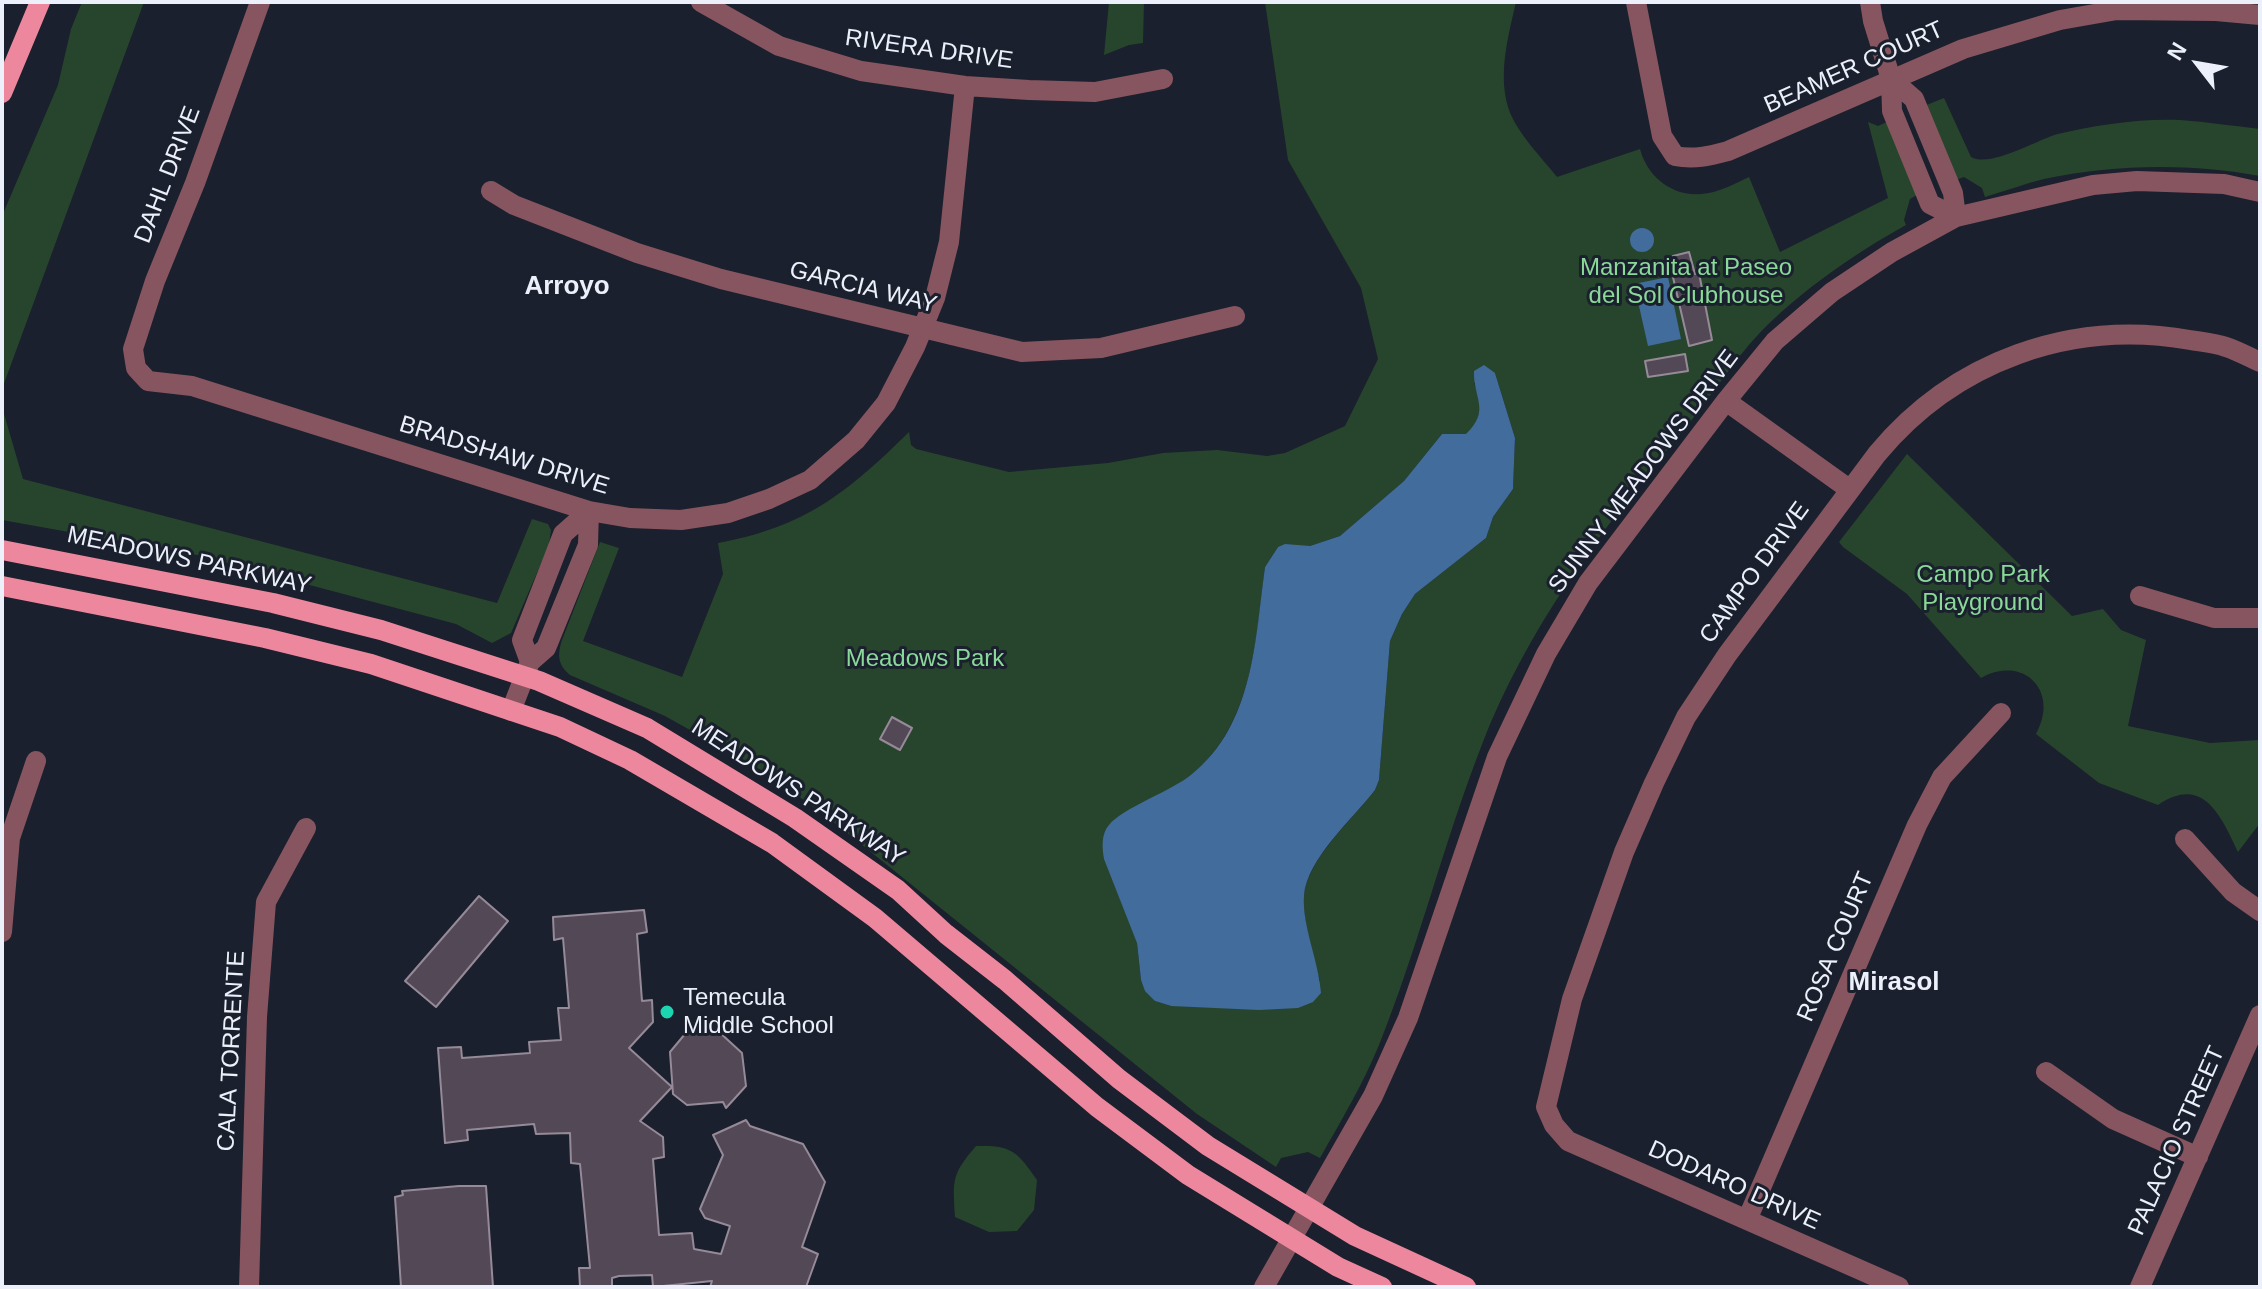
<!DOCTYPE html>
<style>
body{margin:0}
#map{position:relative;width:2262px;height:1289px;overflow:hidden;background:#1a202d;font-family:Arial,sans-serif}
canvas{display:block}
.frame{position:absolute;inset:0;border:4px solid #ecf0fa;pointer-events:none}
.north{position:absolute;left:2158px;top:24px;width:80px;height:80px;-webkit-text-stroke:6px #1a202d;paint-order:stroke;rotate:301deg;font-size:22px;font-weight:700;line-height:32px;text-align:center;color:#ecf0fa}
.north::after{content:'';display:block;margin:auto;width:28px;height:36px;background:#ecf0fa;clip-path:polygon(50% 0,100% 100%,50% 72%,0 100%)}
</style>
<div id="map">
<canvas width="2262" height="1289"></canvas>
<div class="frame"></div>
<div class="north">N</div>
</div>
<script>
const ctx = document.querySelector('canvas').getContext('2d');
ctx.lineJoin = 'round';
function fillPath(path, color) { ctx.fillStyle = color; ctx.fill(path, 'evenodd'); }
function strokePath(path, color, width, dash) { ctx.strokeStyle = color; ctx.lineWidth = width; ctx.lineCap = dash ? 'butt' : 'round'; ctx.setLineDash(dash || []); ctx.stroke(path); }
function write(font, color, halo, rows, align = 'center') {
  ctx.font = font + ' Arial,sans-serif'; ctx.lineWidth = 6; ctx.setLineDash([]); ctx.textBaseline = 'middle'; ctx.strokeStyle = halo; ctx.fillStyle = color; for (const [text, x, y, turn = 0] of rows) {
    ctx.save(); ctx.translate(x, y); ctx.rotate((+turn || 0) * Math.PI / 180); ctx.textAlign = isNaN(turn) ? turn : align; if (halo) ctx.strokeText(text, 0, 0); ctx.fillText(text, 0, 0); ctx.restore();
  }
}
fillPath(new Path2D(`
 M82,2H144L2,389V216L58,85L71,29Z
 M1109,2H1144L1143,43L1129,45L1104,55Z
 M1265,2H1516C1508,37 1496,80 1511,115C1521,137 1542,158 1557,177L1640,149C1647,176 1672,197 1701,194C1718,193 1734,184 1749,177L1780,252L1888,198L1868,122L1878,126L1887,122L1917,195L1910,199L1904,220L1906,225C1853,254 1787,300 1748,346C1725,374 1705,404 1682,432C1602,529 1526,629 1481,747C1443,845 1418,948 1379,1045C1363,1084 1341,1121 1320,1158L1308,1152L1281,1158L1276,1167L1197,1114L836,824L770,775L665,716L570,675C558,665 557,655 562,640L600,542L619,548L583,641L682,677L723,574L718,543C805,527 847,493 909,432L911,445L916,449L1009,472L1108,463L1163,453L1217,450L1267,456L1285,453L1345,426L1378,359L1361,288L1288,160ZM1495,373L1515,438L1513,489L1493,517L1486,538L1415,594L1402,614L1390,641L1379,780L1375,790C1353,819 1307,859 1304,896C1302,918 1314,960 1320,981L1195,1005L1171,1006L1155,1001L1141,980L1137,943L1163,794C1173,787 1184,781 1194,773C1253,721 1256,640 1265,567L1278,547L1310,546L1340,536L1404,481L1442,434L1466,435C1483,419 1482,403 1474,383Z
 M1944,98L1971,157C1991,168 2036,140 2058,134C2094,125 2143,118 2180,120C2207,122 2234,126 2260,129V176C2190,163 2114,164 2044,179C2024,184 2005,191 1985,197L1982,188L1964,177L1955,180L1924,106Z
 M2,407L23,479L497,603L532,519L548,524L551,530L549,545L511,633L492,643L456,624L197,555L2,520Z
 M1907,454L2072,616L2103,609L2121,630L2146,640L2128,726L2210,743L2260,740V823L2238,852C2221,817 2204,774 2158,805L2099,783L2036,734C2060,692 2024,654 1981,678L1907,594L1843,547L1839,542Z
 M976,1146C1012,1145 1017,1151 1037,1180L1034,1210L1017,1231L989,1232L955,1217C953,1180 951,1175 976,1146Z`), '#27452c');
fillPath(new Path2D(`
 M1630 240a12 12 0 1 1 24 0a12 12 0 1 1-24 0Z
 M1668,277L1681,339L1648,346L1634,284Z
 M1484,365L1495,373L1515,438L1513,489L1493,517L1486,538L1415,594L1402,614L1390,641L1379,780L1375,790C1353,819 1307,858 1304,896C1302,926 1319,962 1321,993L1313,1002L1298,1008L1259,1010L1171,1006L1155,1001L1145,991L1141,980L1137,943L1104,859C1102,848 1101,834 1109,825C1122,808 1172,791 1192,774C1254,724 1255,639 1265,567L1278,547L1285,544L1310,546L1340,536L1404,481L1442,434H1466C1491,410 1473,398 1474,371Z`), '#416c9b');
const building = new Path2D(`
 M1689,252L1695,274L1699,273L1712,340L1689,346L1669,260L1673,259V256Z
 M1685,354L1688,371L1648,377L1645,361Z
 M892,717L912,728L900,750L880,739Z
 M479,896L508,921L436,1007L405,981Z
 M644,910L647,932L637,934L642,1001L652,1000L653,1022L629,1048L672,1087L640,1121L663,1137L664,1157L653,1159L659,1235L692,1233L694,1249L721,1254L730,1226L705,1218L700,1209L723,1155L713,1135L746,1120L750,1126L803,1144L825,1182L802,1247L818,1254L806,1287H710L712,1281L653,1287L652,1275L619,1276L612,1278V1287H580L579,1268H590L580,1164L571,1163L570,1133L536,1134L534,1124L467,1130L468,1140L445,1143L438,1048L461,1047L462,1058L530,1053L529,1042L561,1040L558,1008H569L563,938L554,940L553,917Z
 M718,1031L742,1053L746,1086L726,1108L723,1102L687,1105L673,1094L670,1052L685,1034Z
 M459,1186H486L493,1287H401L395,1197L403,1195L402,1191Z`);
fillPath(building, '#534855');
strokePath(building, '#968a99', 2);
strokePath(new Path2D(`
 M260,2L195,183L155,281L133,349L136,368L148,381L192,386L589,511L630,518L681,520L728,513L769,499L810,480L856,440L886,403L915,347L935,298L949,242L965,86
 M701,2L779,46L861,71L965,86L1029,90L1095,92L1163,79
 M1636,2L1662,136L1675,156C1694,160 1709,156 1728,151L1963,49L2060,20L2117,10L2216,11L2260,15
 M1870,2L1873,21L1891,79L1892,111L1930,204L1956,217
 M1891,79L1914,99L1953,193L1956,217
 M491,191L514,205L637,253L721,279L1022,352L1101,348L1235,316
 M1726,401L1849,489
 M2140,596L2214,618H2260
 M530,662L522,640L563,534L589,511
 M511,711L530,662L546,648L588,545L589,511
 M2185,839L2233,892L2260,911
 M2,932L10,838L36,761
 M2046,1072L2113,1119L2198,1157
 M1747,1220L1917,825L1942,777L2001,713
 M249,1287L257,1017L266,902L306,828
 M1264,1287L1373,1096L1408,1018L1497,757L1546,654L1588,583L1726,401L1775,341L1832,292L1892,252L1956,217L2093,185L2137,181L2224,184L2260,192
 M1899,1287L1568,1141L1554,1125L1546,1107L1572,999L1624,852L1654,783L1686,717L1727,655L1877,454C1954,361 2071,319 2190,340C2202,342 2215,343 2226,347C2238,351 2249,357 2260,362
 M2140,1287L2260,1015`), '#86555f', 20);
strokePath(new Path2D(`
 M2,93L40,2
 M2,550L273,603L381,630L539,681L647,728L795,818L898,890L946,934L1005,980L1119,1079L1208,1146L1355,1236L1466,1287
 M2,586L265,638L371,664L560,727L630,760L772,843L875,918L1097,1107L1188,1175L1338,1267L1382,1287`), '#ed879d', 20);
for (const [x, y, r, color] of [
 [667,1012,8,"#1dd5b1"]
]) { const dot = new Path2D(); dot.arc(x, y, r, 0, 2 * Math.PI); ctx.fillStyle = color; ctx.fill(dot); strokePath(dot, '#1a202d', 3); }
write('24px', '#ecf0fa', '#1a202d', [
 ["RIVERA DRIVE",929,50,8],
 ["BEAMER COURT",1854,68,-24],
 ["DAHL DRIVE",168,175,-69],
 ["GARCIA WAY",863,288,14],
 ["BRADSHAW DRIVE",504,456,17],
 ["SUNNY MEADOWS DRIVE",1644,472,-53],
 ["MEADOWS PARKWAY",189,561,12],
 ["CAMPO DRIVE",1755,573,-54],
 ["MEADOWS PARKWAY",798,793,33],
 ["ROSA COURT",1836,947,-67],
 ["CALA TORRENTE",232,1051,-87],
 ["PALACIO STREET",2177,1141,-66],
 ["DODARO DRIVE",1734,1186,24]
]);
write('24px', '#8ad998', '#1a202d', [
 ["Manzanita at Paseo",1686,268],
 ["del Sol Clubhouse",1686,296],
 ["Campo Park",1983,575],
 ["Playground",1983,603],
 ["Meadows Park",925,659]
]);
write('24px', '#ecf0fa', '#1a202d', [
 ["Temecula",683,998],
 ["Middle School",683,1026]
], 'left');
write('bold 26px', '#ecf0fa', '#1a202d', [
 ["Arroyo",567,287],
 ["Mirasol",1894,983]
]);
</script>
